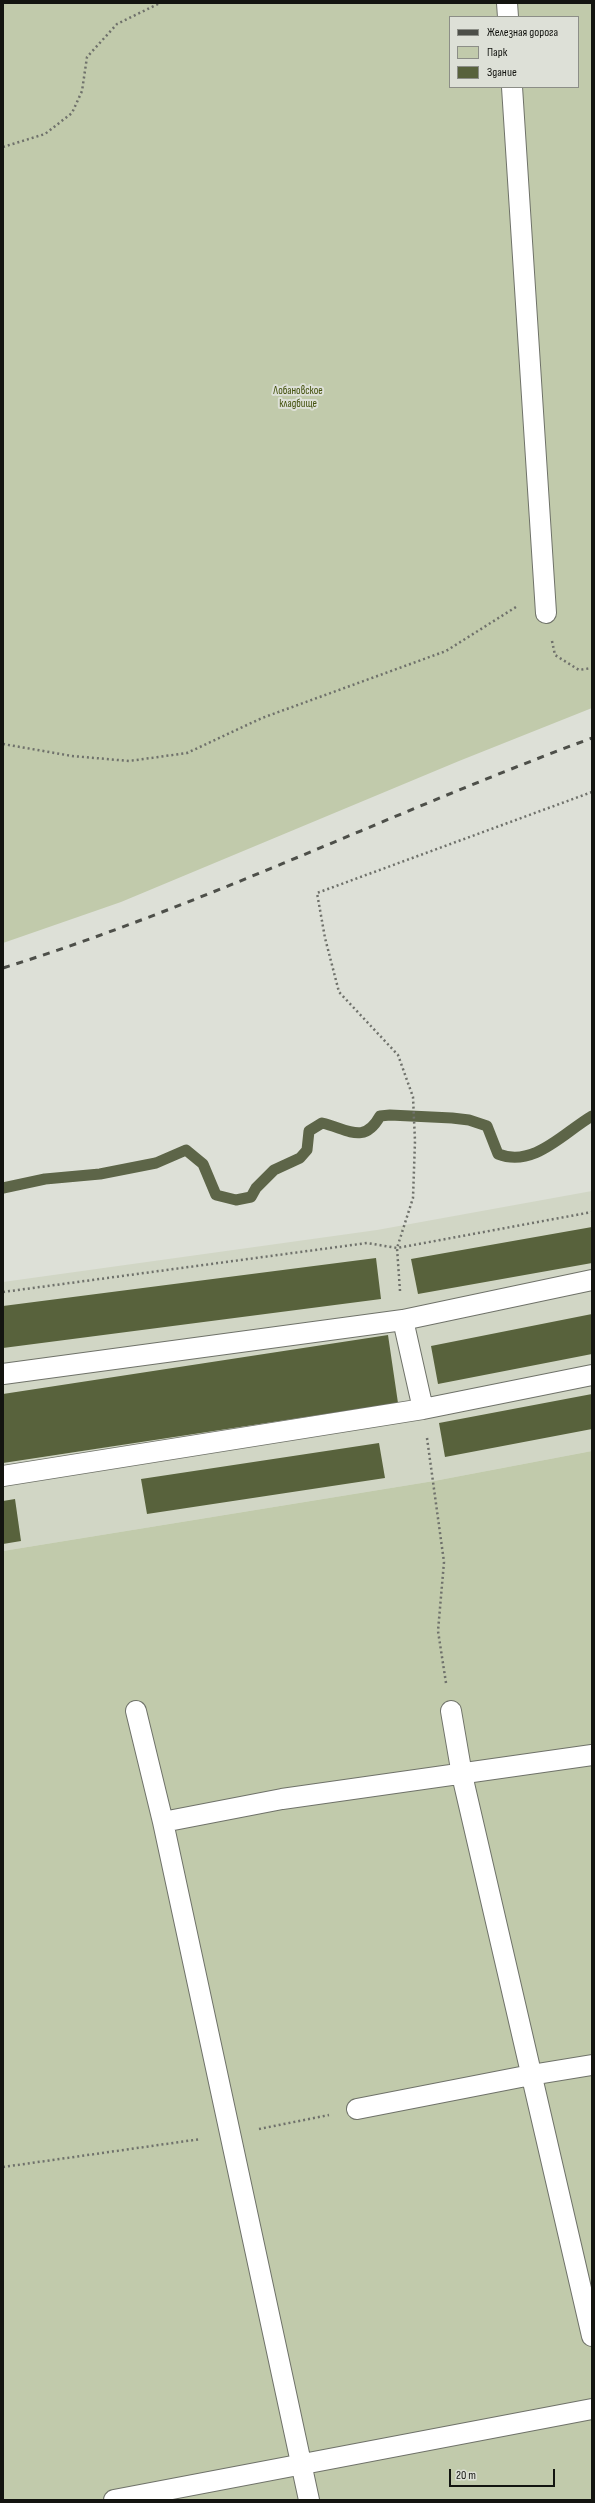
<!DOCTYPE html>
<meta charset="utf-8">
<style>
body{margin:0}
#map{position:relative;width:595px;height:2503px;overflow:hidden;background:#dde0d7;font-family:"Sofia Sans Condensed",sans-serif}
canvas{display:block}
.frame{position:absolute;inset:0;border:4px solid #131410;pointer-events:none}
.legend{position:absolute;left:449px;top:16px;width:130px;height:72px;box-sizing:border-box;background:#dde0d7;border:1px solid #8c8e87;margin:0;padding:5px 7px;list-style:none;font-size:12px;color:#131410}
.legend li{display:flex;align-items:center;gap:8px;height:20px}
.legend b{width:20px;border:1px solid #8c8e87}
.scale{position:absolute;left:449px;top:2469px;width:106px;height:18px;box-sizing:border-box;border:2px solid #131410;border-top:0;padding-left:5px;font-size:12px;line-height:14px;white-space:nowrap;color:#131410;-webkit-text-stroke:3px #dde0d7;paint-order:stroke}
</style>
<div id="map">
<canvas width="595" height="2503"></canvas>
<div class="frame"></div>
<ul class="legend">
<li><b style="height:5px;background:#4d4f49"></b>Железная дорога</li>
<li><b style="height:11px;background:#c1caab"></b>Парк</li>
<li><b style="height:11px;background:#58623c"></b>Здание</li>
</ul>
<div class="scale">20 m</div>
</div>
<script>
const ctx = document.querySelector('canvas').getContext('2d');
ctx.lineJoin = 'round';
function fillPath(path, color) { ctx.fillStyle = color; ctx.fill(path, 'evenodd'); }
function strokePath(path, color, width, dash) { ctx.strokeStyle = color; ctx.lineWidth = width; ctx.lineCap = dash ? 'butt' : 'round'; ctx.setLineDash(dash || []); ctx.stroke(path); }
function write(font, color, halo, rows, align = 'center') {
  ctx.font = font + ' "Sofia Sans Condensed",sans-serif'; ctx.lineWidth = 4; ctx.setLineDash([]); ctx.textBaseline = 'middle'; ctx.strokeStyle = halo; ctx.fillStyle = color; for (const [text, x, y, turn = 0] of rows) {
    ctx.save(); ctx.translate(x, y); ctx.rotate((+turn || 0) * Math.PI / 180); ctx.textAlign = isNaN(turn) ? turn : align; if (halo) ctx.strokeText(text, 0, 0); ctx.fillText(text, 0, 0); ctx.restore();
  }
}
fillPath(new Path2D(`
 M592,1191V1451L434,1481L3,1551V1282L377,1230Z`), '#d1d6c5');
fillPath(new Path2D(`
 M3,3H592V708L459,761L121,902L3,943ZM450,17H578V87H450Z
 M592,1451V2500H3V1551L434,1481Z`), '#c1caab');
strokePath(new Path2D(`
 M3,1188L45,1179L100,1174L156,1163L186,1150L203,1164L216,1195L236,1200L251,1197L256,1188L274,1170L300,1158L307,1150L309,1131L322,1123C348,1129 364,1145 380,1116L390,1115L452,1118L469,1120L487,1126L498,1154C534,1168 563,1133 592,1116`), '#5d6548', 11);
fillPath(new Path2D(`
 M592,1227V1263L418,1294L411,1259Z
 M376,1258L381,1299L3,1348V1306Z
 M592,1314V1354L438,1384L431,1346Z
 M388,1335L398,1403L3,1463V1394Z
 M592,1394V1429L445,1457L439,1423Z
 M379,1443L385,1478L147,1514L141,1479Z
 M15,1499L21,1541L3,1544V1501Z`), '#58623c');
const lane = new Path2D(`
 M507,3L508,17
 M512,87L546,613
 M403,1320L423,1409
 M3,1374L403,1320L592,1280
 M3,1476L423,1409L592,1375
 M136,1711L163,1822L309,2500
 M451,1711L462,1775L592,2336
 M163,1822L282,1799L592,1755
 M357,2109L531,2075L592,2065
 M114,2500L592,2409`);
strokePath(lane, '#6f7269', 22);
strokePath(new Path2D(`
 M3,147L45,134L72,113L82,91L87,57L117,24L160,3
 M552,641L555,655L579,670L592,668
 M3,744L72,756L129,761L187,753L262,718L446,651L516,607
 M400,1291L397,1248L413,1198L415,1141L413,1097L398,1055L339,992L325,938L317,893L592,792
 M3,1292L367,1243L397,1248L592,1212
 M427,1438L444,1562L438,1631L446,1683
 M259,2129L329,2115
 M3,2167L201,2139`), '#6f716b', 2.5, [2, 3]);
strokePath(lane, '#fff', 20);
strokePath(new Path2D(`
 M3,968C205,905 394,811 592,738`), '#4d4f49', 3, [7, 7]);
write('11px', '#42500c', '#dde0d7', [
 ["Лобановское",298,391],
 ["кладбище",298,404]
]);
</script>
